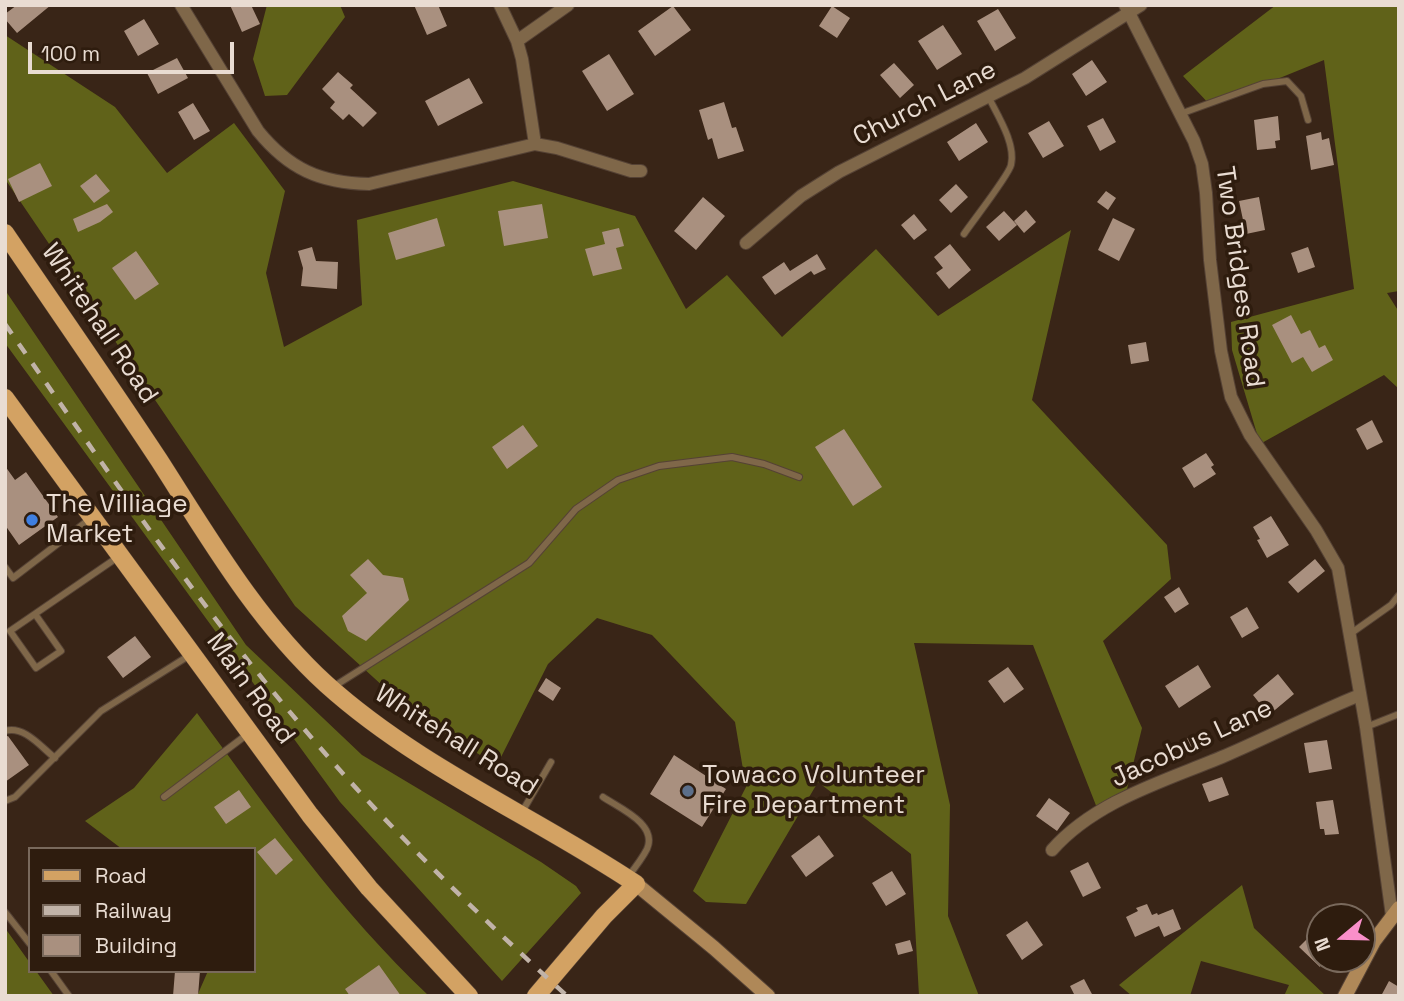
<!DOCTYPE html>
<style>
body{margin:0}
#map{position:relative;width:1404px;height:1001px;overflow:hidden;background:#392517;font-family:"Space Grotesk",sans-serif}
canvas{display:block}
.frame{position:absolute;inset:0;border:7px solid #e9dcd2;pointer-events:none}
.legend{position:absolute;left:28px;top:847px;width:228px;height:126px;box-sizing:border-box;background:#2e1c0e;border:2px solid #79695c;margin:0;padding:9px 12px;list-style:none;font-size:21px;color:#e9dcd2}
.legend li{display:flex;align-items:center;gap:14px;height:35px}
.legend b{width:35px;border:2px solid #79695c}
.north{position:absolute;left:1306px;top:903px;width:70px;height:70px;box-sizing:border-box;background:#2e1c0e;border:2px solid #79695c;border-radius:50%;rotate:251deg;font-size:19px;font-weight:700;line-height:28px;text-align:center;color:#e9dcd2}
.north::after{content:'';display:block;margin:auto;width:24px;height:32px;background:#f98fc9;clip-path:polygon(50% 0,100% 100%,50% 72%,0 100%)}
.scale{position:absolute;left:28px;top:42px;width:206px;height:32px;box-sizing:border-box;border:4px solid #e9dcd2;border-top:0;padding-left:9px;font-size:21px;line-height:24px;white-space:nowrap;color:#e9dcd2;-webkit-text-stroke:5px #2e1c0e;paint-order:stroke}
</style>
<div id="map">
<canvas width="1404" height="1001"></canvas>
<div class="frame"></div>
<ul class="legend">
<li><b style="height:9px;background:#d3a263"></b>Road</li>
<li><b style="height:9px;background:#c1b3a8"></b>Railway</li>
<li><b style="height:19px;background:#a9907f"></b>Building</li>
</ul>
<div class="north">N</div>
<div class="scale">100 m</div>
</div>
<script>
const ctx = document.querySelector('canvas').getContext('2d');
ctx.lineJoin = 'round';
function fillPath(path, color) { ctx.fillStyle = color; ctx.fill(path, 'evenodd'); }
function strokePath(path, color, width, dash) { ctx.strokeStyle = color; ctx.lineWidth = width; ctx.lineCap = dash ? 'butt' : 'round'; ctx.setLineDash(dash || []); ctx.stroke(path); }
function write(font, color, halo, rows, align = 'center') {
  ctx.font = font + ' "Space Grotesk",sans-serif'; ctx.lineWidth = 7; ctx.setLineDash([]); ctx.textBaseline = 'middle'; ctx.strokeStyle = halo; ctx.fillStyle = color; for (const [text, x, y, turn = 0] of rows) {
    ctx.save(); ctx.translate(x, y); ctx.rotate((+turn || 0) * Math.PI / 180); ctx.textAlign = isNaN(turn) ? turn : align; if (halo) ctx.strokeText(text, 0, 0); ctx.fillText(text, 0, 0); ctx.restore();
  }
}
fillPath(new Path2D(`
 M267,5H340L345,17L287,95L265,96L253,59Z
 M1276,5H1399V291L1387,293L1399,312V389L1384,375L1260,444L1232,350L1231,322L1354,289L1324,60L1211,106L1183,76Z
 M5,35L115,107L167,173L234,123L285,191L266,273L284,347L362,305L357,220L513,181L635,216L686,309L727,275L782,337L876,249L938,316L1071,230L1032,400L1167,545L1171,579L1103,641L1142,728L1127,789L1097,808L1033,645L914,643L950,805L948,916L979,996H919L911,854L818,782L746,904L706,902L693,891L746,787L735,722L652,635L597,618L548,664L497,765L418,718L295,606L5,179Z
 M5,290L246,645L362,755L541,862L576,886L581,893L502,981L340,802L5,343Z
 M197,713C269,811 340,912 429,996H197L208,971H254V849H122L85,821L134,788Z
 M1242,885L1254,928L1326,996H1284L1289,985L1201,961L1190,996H1132L1119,985Z
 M5,928L30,963V971H36L54,996H5Z`), '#606219');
fillPath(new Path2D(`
 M17,5H51L17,33L5,19V14Z
 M230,5H251L260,24L242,32Z
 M414,5H438L447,26L427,35Z
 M673,6L691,30L655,56L638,31Z
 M832,6L850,18L837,38L819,26Z
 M998,9L1016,38L995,51L977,21Z
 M144,19L159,44L138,56L124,31Z
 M943,25L962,54L937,70L918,41Z
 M609,54L634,94L607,111L582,71Z
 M177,58L188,78L158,94L147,73Z
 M1092,60L1107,82L1086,96L1072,74Z
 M894,63L914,85L900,98L880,75Z
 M338,72L353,85L350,88L377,113L363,127L349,114L343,120L330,108L335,102L322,89Z
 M469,78L483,103L438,126L425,101Z
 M724,102L732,128L736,127L744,151L718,159L712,138L708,140L699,110Z
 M193,103L210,131L194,140L178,112Z
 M1278,116L1280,140L1275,141L1276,148L1257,150L1254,120Z
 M1103,118L1116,142L1100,151L1087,126Z
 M1049,121L1064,146L1043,158L1028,133Z
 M976,123L988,142L959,161L947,142Z
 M1321,132L1322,140L1329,138L1334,165L1311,170L1306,136Z
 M40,163L52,186L19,202L8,179Z
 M96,174L110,191L94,203L80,186Z
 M956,184L968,197L951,213L939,200Z
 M1106,191L1116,198L1108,210L1097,202Z
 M703,197L725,216L696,250L674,231Z
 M1259,197L1265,230L1246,234L1239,201Z
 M107,204L113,212L100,222L78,232L73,219Z
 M542,204L548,238L504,246L498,211Z
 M1026,210L1036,222L1024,233L1014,221Z
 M1004,211L1017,225L999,241L986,227Z
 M914,214L927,230L914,240L901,225Z
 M437,218L445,246L396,260L388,233Z
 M1113,218L1135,229L1119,261L1098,250Z
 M619,228L624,246L616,248L622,269L593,276L585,249L605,244L602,232Z
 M950,244L971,270L949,289L936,273L943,268L934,257Z
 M312,247L316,261L338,262L337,289L301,286L303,268L298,251Z
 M1308,247L1315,267L1298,273L1291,253Z
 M136,251L159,284L135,300L112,268Z
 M817,254L826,269L814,275L811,271L775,295L762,277L784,262L790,271Z
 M1291,315L1301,334L1310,330L1319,348L1325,345L1333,360L1312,372L1303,357L1292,363L1272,325Z
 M1146,342L1149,361L1131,364L1128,345Z
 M1372,420L1383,442L1367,450L1356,429Z
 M523,425L538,446L507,469L492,447Z
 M844,429L882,487L853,506L815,447Z
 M1206,453L1214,465L1211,467L1216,474L1194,488L1182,468Z
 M5,466L15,480L26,472L58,517L19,545L5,525Z
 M1271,516L1289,545L1267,558L1257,540L1260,539L1253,527Z
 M368,559L383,575L403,578L409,600L366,641L348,631L342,616L367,593L350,575Z
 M1315,559L1325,571L1298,593L1288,582Z
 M1179,587L1189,604L1175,613L1164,597Z
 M1247,607L1259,628L1242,638L1230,617Z
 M135,636L151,657L123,678L107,657Z
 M1198,665L1211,687L1179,708L1165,686Z
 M1008,667L1024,689L1004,703L988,681Z
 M1278,674L1294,694L1269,715L1253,695Z
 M546,678L561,688L553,701L538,691Z
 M8,736L29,765L5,782V737Z
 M1191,737L1197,750L1187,755L1181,741Z
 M1327,740L1332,769L1309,773L1304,743Z
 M674,755L726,789L702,827L650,794Z
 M1222,777L1229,795L1209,802L1202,784Z
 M239,790L251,807L226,824L214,807Z
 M1049,798L1070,813L1057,831L1036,816Z
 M1333,800L1339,834L1325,835L1324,829H1320L1316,802Z
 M819,835L834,856L806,877L791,856Z
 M275,838L293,860L276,875L257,852Z
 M1088,862L1101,888L1083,897L1070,871Z
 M892,871L906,894L886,906L872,883Z
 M1147,904L1152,915L1157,913L1158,915L1173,909L1181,929L1164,937L1159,926L1135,937L1126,917L1138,911L1136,908Z
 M1027,921L1043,945L1022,960L1006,935Z
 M1320,926V967L1299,947Z
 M910,940L913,951L898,955L895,944Z
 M379,965L401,996H350L345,989Z
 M175,971H200L198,996H173Z
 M1084,979L1093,996H1075L1070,986Z
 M1389,981L1399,987V996H1381Z`), '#a9907f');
const lane = new Path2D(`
 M1180,114L1263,84L1287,81L1301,96L1308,120
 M964,234C972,222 1009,175 1011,165C1016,144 998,116 989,98
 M5,567L13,578L90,519
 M35,614L61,651L36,668L10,631L118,557
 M1350,634L1391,605L1399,595
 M333,687L529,563L576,509L618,480L659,466L732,457L764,464L799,477
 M1366,727L1399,714
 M5,731C24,725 41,747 55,758
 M164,797L249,733
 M603,797C619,808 658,824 647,849C642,859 634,869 627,878
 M5,801L15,797L101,711L190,655
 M522,812L551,762
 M5,912L30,944
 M51,971L69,996`);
const street = new Path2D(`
 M181,5L258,131C289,169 320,183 369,184L535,144L557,148L631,171H641
 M500,5L517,41L522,59L535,144
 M1125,5L1194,141L1202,164L1206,193L1210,260L1221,351L1231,397L1250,435L1316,530L1338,568L1366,727L1392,916
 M517,41L568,5
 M746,243L801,196L839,172L1025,78L1141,5
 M1052,850C1097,799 1169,780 1229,754C1273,735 1315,713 1360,695`);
const secondary = new Path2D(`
 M636,884L714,948L768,996
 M1345,996L1374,941L1399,908`);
const primary = new Path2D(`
 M5,233C56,308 109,384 159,460C209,538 257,621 326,684C418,767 534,816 636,884L604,916L536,996
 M5,398L310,815L369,888L469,996`);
strokePath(lane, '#554235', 8);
strokePath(street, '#554235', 14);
strokePath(secondary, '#554235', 16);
strokePath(primary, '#554235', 19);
strokePath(lane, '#7f6749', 6);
strokePath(street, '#7f6749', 12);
strokePath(secondary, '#af8858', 14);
strokePath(primary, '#d3a263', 18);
strokePath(new Path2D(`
 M5,324C100,460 193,598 300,724C382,822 473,910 567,996`), '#c1b3a8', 4.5, [12, 12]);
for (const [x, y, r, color] of [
 [32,520,7,"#3f7fe0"],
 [688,791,7,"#5c6f8a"]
]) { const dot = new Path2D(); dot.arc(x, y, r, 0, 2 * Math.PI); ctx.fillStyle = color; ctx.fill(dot); strokePath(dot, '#2e1c0e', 2.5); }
write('26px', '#e9dcd2', '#2e1c0e', [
 ["Church Lane",925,104,-27],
 ["Two Bridges Road",1239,277,82],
 ["Whitehall Road",99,324,56],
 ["Main Road",250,689,54],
 ["Whitehall Road",456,741,32],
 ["Jacobus Lane",1192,744,-25]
]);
write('26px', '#e9dcd2', '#2e1c0e', [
 ["The Villiage",46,505],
 ["Market",46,535],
 ["Towaco Volunteer",702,776],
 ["Fire Department",702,806]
], 'left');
</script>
